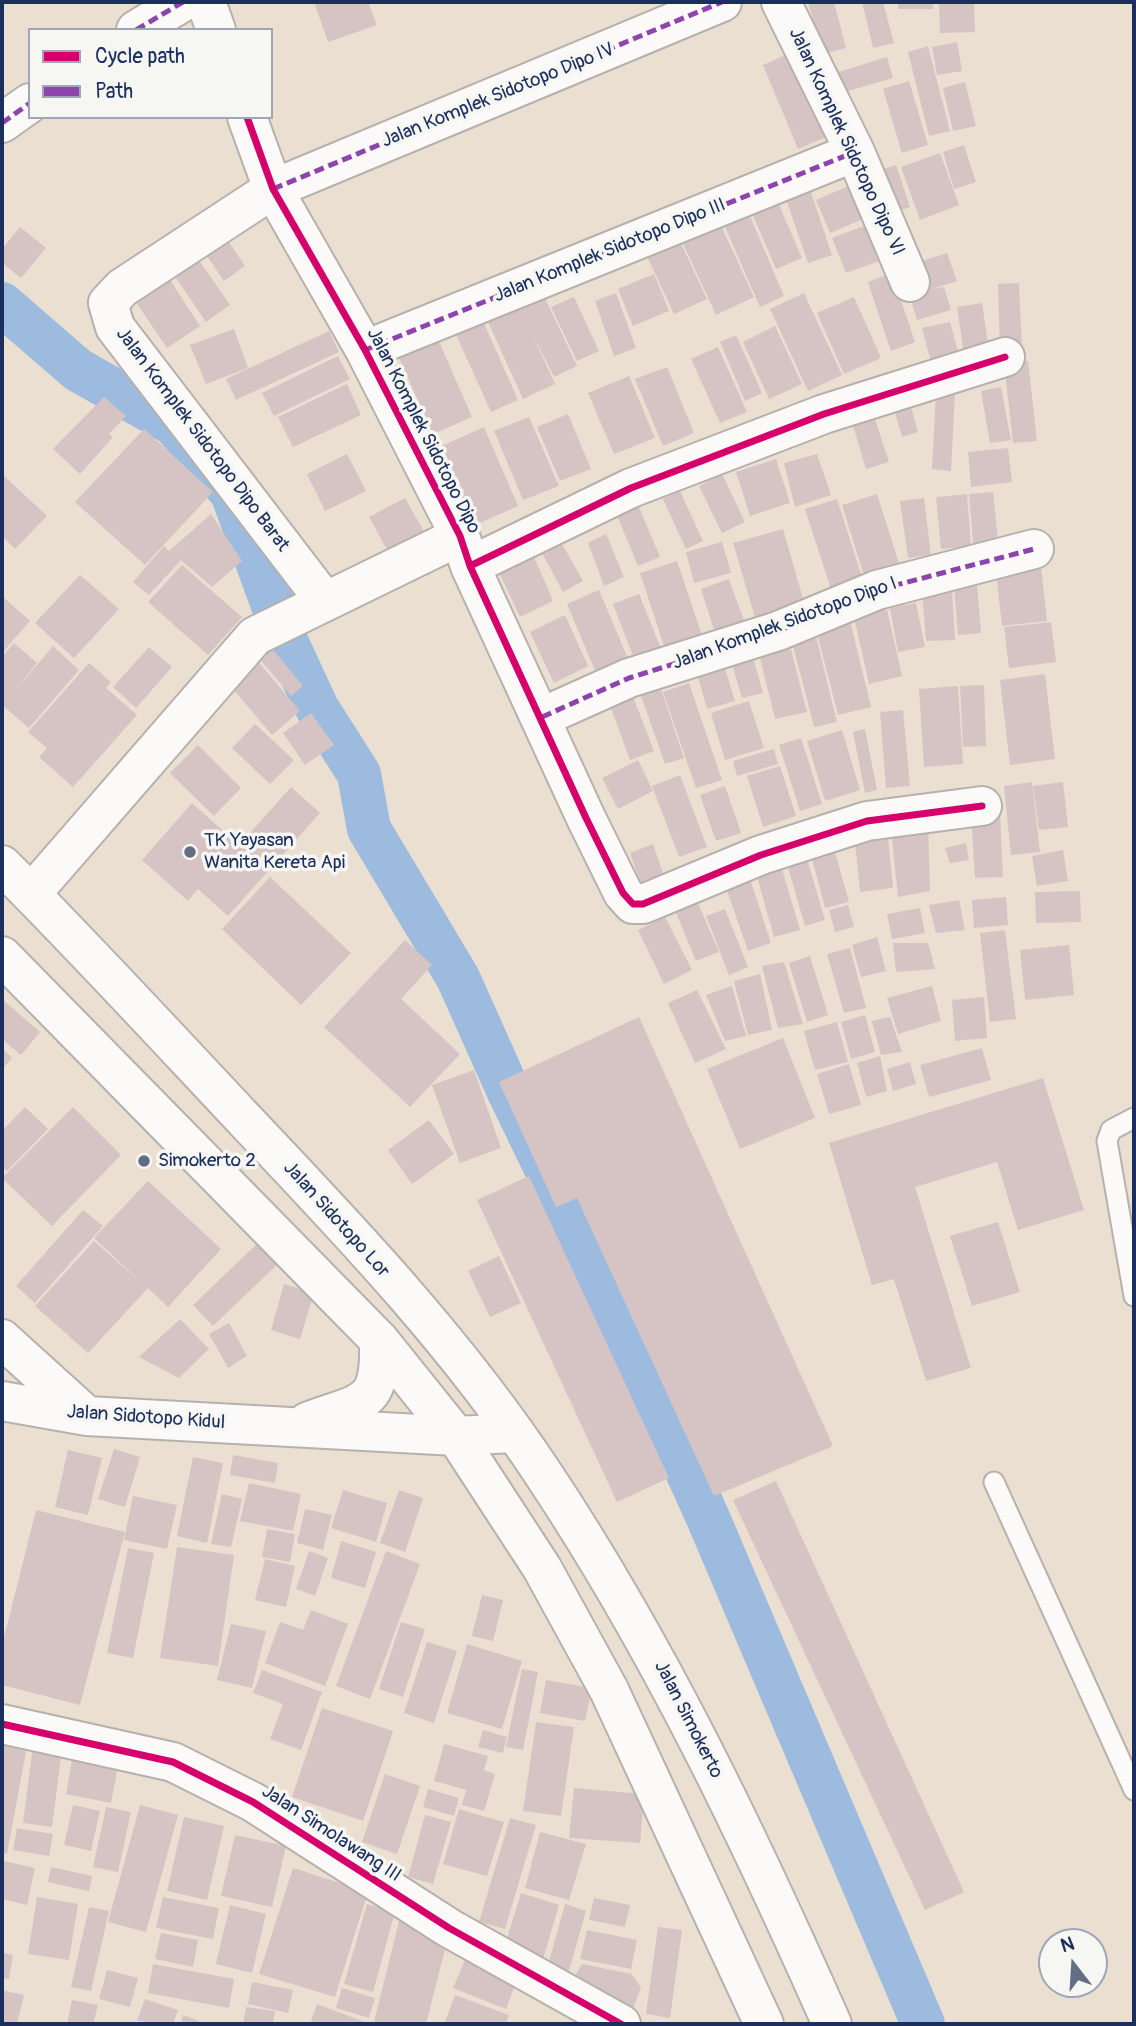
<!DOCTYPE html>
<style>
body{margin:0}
#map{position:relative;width:1136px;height:2026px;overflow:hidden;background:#eadfd0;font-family:Pangolin,sans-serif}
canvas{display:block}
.frame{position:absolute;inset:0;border:4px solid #1b2f5e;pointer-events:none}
.legend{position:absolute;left:28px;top:28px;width:245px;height:91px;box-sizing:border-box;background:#f6f6f2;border:2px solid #9ea6b7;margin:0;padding:9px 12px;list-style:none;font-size:21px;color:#1b2f5e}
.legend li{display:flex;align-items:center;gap:14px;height:35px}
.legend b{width:35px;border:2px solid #9ea6b7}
.north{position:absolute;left:1038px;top:1928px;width:70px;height:70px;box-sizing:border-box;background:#f6f6f2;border:2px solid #9ea6b7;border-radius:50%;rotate:343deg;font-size:19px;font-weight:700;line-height:28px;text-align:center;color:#1b2f5e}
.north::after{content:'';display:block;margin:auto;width:24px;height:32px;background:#636d86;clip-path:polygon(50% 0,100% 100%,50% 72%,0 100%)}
</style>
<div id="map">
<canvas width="1136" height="2026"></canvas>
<div class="frame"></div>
<ul class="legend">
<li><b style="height:9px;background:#d6006c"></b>Cycle path</li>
<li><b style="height:9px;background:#8e44ad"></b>Path</li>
</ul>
<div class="north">N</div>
</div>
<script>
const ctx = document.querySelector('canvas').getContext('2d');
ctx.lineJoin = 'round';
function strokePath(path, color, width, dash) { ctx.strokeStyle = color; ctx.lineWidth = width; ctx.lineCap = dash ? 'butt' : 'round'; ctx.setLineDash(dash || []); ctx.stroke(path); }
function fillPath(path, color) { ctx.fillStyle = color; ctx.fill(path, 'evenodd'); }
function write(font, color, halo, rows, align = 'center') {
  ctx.font = font + ' Pangolin,sans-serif'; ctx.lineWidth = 7; ctx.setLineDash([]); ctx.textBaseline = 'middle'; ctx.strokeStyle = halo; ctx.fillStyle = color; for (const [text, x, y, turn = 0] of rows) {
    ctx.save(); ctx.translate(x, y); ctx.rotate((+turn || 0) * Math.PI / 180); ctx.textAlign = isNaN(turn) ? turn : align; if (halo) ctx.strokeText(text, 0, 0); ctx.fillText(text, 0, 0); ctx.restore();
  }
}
strokePath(new Path2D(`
 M2,304L78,370L174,424L232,493L286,641L317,708L359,774L369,829L458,978L509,1092L618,1318L708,1518L923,2024`), '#9cbbdf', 44);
fillPath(new Path2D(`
 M314,2H368L377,25L328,42Z
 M808,2H834L846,48L823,54Z
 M862,2H883L894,43L873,48Z
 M898,2H933V9H898Z
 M939,2H974L975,32L940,33Z
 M957,42L962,71L937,75L932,47Z
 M928,46L950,131L929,136L908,52Z
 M797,50L833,134L798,149L763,65Z
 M887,57L893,78L838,94L832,74Z
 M909,81L928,145L902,153L883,89Z
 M965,82L976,126L953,131L943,88Z
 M964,145L976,182L954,189L943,152Z
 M940,153L959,205L920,220L901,167Z
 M896,165L910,207L893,213L878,171Z
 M806,177L832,255L808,263L781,185Z
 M858,182L872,215L830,233L816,200Z
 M774,193L802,258L776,269L748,204Z
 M747,209L784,296L760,307L722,220Z
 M717,217L754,297L716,315L679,235Z
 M880,220L893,256L846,273L832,238Z
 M20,227L46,248L21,278L2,263V249Z
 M222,232L245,266L224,281L201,247Z
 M678,237L707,299L674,314L645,252Z
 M192,250L230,305L206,322L168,266Z
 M947,253L957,281L932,289L944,287L951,310L917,320L910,297L909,265Z
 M163,269L200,326L167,348L129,292Z
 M892,273L915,342L891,351L868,282Z
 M654,274L669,311L633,326L618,289Z
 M1019,283L1022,350L1000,351L998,284Z
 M616,293L636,348L614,356L595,301Z
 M804,293L842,375L808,391L770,309Z
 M544,296L577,366L554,377L531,331L555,384L523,399L488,322Z
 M574,297L599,351L577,361L551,307Z
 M854,297L881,358L844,374L817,313Z
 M982,303L989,350L964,354L957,307Z
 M480,314L518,400L491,412L452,326Z
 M950,322L960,359L932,366L922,328Z
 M775,326L802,384L769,399L743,342Z
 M234,329L248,368L206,384L190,345Z
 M434,330L472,417L433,434L394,347Z
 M329,331L339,352L236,400L226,379Z
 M736,335L762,393L745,401L720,342Z
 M718,347L747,412L720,423L691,359Z
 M338,356L350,379L274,416L262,393Z
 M1028,361L1037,441L1013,443L1004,363Z
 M667,367L694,433L663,446L635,379Z
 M629,376L655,438L614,454L588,393Z
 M347,384L361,415L293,447L278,417Z
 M1001,387L1011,440L990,443L981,391Z
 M936,392L955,393L951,471L932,469Z
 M104,397L126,416L109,434L113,437L80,474L53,449Z
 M910,404L918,432L902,437L894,409Z
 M873,413L889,462L866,469L851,419Z
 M568,414L591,469L560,481L537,427Z
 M529,417L559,486L523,500L494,431Z
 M484,427L518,506L477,524L442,446Z
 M144,429L213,492L145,565L75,502Z
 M1008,448L1012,482L971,487L968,452Z
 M347,454L366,491L325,511L307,474Z
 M817,454L831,495L795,507L784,463Z
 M776,459L790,503L750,516L736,472Z
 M2,474L47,516L15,549L2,536Z
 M722,474L745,522L722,533L699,486Z
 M680,491L703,541L686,549L663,499Z
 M993,492L998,541L973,543L969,494Z
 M877,494L901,570L866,582L842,505Z
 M967,494L971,546L941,549L936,497Z
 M405,498L426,535L390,555L369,517Z
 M635,498L660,557L638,566L614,508Z
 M924,498L931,555L908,558L900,501Z
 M837,499L863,580L831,589L805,509Z
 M211,514L242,561L212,587L181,560L149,595L133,582L164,546L169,551Z
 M783,529L806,609L757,624L733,543Z
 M606,534L624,577L604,586L588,543Z
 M722,542L731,573L694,583L686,552Z
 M562,544L583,581L563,592L542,553Z
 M532,552L553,601L520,617L498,570Z
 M1040,558L1047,621L1002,626L995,563Z
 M677,561L704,642L667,655L640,573Z
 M182,565L242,617L208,655L148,602Z
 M976,573L981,633L958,635L953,575Z
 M80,575L119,609L74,658L35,623Z
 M729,579L748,632L718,642L701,589Z
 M952,589L955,640L926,641L922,591Z
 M599,590L631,666L599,680L567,604Z
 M639,594L664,656L637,666L613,604Z
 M2,596L30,621L2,653Z
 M885,601L902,676L869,684L852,608Z
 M916,603L925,647L898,652L890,608Z
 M565,615L588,666L554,683L530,632Z
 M849,616L871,707L838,715L815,625Z
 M1051,622L1056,662L1009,668L1004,627Z
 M816,636L837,722L814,727L792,642Z
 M788,638L807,712L775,719L757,646Z
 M265,640L303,686L291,696L253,651Z
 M14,643L37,663L15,691L53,646L79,670L29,728L2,705V657Z
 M749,644L763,693L742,698L728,650Z
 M149,647L172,667L136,708L113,687Z
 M250,652L300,711L272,735L222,676Z
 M721,655L735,701L707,709L694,663Z
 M89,663L111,682L106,688L137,715L73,787L39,757L47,748L28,732Z
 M1045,674L1055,759L1010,765L1000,680Z
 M658,680L684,758L665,764L638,687Z
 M689,683L722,780L696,788L663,692Z
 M984,685L986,746L963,747L960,686Z
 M958,686L963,764L924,767L919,689Z
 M632,694L654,751L630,760L609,703Z
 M749,701L764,748L725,760L711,713Z
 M903,710L910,786L886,788L880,712Z
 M311,713L334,745L305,765L283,733Z
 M255,724L294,760L270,784L232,748Z
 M865,729L877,790L865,793L853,732Z
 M842,730L860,790L825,801L807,741Z
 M801,738L822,804L800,811L779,745Z
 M198,745L241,788L214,816L170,773Z
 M774,749L778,764L737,776L733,761Z
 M638,760L653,791L618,809L602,778Z
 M780,766L796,816L763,827L747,776Z
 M680,775L707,847L679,857L652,786Z
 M1032,782L1040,852L1011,855L1004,786Z
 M1063,782L1068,827L1039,830L1033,786Z
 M725,786L741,833L716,841L700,795Z
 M291,787L320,813L228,916L198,889L188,901L142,860L192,803L239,845Z
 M1000,814L1003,877L975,878L971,815Z
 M928,824L930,891L898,897L891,831Z
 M887,826L893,888L860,892L854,831Z
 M966,843L969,860L950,863L945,848Z
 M653,844L667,885L644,893L630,853Z
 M833,845L849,902L825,908L810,851Z
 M1063,850L1068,881L1037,886L1032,856Z
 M807,859L825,920L805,926L787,864Z
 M781,866L800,930L774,937L756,873Z
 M749,876L771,943L748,951L725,885Z
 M270,877L351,953L301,1005L222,929Z
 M1080,891L1081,922L1036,923L1035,892Z
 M1006,897L1008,925L974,928L972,900Z
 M959,900L965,930L936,933L929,905Z
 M698,903L719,952L696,961L676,913Z
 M848,905L854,927L835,932L829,910Z
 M920,908L925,933L892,939L887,914Z
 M725,909L748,967L729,975L706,916Z
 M665,917L692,970L664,984L638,930Z
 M1005,930L1016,1019L990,1022L980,933Z
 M877,937L886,971L861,977L852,945Z
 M405,940L432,965L401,999L460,1054L410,1107L324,1027Z
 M893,943H928L935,969L896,972Z
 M1069,945L1074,995L1025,1000L1020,950Z
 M850,948L866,1008L844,1013L827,954Z
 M810,956L828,1015L807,1022L789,963Z
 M784,962L803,1024L778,1028L762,966Z
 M760,974L772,1030L748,1035L734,981Z
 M732,986L746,1036L725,1041L706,995Z
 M932,986L941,1021L898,1034L887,998Z
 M697,990L726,1049L695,1063L668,1003Z
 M984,997L987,1038L955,1041L952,1000Z
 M2,999L40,1032L21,1055L2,1039Z
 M865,1015L875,1052L851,1059L841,1022Z
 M639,1017L833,1446L714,1496L577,1198L556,1207L499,1082Z
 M890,1017L902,1052L881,1055L872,1021Z
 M837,1022L848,1062L815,1070L804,1031Z
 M783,1038L815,1118L740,1149L707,1069Z
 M2,1048L12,1058L2,1069Z
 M982,1048L991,1080L929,1097L920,1065Z
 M880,1056L887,1091L866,1097L857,1063Z
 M910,1062L916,1084L893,1091L887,1069Z
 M849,1064L861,1105L829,1114L817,1074Z
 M474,1070L501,1148L460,1163L432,1085Z
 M1043,1078L1084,1210L1018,1230L997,1162L915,1187L971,1368L926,1381L894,1279L872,1285L829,1143Z
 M25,1107L48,1129L7,1171L2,1167V1131Z
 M73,1107L121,1155L52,1226L2,1178Z
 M429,1120L454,1154L412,1184L388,1150Z
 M529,1176L669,1478L617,1502L477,1200Z
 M148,1181L221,1249L168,1307L148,1288L88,1353L35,1306L94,1241L145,1286L94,1238Z
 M83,1210L103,1226L35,1303L16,1286Z
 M998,1222L1020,1292L972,1306L950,1236Z
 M262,1239L283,1259L213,1326L193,1305Z
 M499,1256L521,1303L490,1317L468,1271Z
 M284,1284L314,1293L300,1339L271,1330Z
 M180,1319L209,1349L179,1378L139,1357Z
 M229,1323L247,1356L228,1368L209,1334Z
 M114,1449L140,1457L125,1507L98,1499Z
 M68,1450L102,1458L88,1515L55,1507Z
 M233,1455L278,1463L275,1483L230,1475Z
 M193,1457L223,1463L207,1543L177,1536Z
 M776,1481L964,1892L925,1910L733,1500Z
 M249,1483L301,1494L293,1531L240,1521Z
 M343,1490L387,1503L376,1542L331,1528Z
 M399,1490L423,1498L405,1552L380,1543Z
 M222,1494L242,1499L231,1547L211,1544Z
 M133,1496L177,1505L167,1549L124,1540Z
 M305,1509L332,1515L323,1550L297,1543Z
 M36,1510L125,1532L80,1705L2,1685V1645Z
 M267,1529L295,1534L290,1562L262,1557Z
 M341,1541L376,1552L365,1588L331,1578Z
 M177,1547L234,1555L218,1666L160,1658Z
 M128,1548L154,1553L133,1658L107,1653Z
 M309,1551L328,1558L315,1596L296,1589Z
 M386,1551L420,1564L370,1699L336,1686Z
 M265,1559L295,1566L286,1607L255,1600Z
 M482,1595L503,1600L493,1641L472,1636Z
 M311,1610L348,1624L325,1686L265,1663L280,1622L303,1630Z
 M401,1622L425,1629L403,1697L379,1689Z
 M231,1624L266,1631L252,1688L217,1680Z
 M427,1642L457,1651L434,1723L404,1713Z
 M467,1644L522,1661L502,1729L447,1713Z
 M522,1669L538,1672L523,1750L506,1747Z
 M262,1670L322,1692L301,1750L270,1739L283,1704L253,1693Z
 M546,1680L592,1688L585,1721L540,1713Z
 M322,1708L393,1731L363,1821L292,1797Z
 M536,1722L574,1727L561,1816L523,1811Z
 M2,1730L29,1735L7,1854L2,1853Z
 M483,1730L507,1737L503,1753L478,1747Z
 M34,1738L63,1742L52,1827L23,1823Z
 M75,1743L121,1751L111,1803L66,1794Z
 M444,1744L488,1756L484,1770L495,1774L484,1811L462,1805L466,1790L434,1781Z
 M385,1774L420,1786L397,1854L362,1842Z
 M574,1788L644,1794L640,1843L569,1838Z
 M428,1789L459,1798L454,1816L423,1807Z
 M73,1805L100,1811L91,1851L64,1845Z
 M140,1805L178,1815L146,1932L108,1922Z
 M106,1807L131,1812L118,1872L93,1867Z
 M459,1809L504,1822L487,1876L443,1864Z
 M425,1815L451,1822L433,1884L408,1877Z
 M184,1817L224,1826L207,1900L167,1891Z
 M510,1818L536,1825L505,1929L479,1922Z
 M17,1828L53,1834L49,1856L13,1850Z
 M540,1832L586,1844L569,1900L525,1888Z
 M235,1835L286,1846L272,1907L221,1896Z
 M4,1861L35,1868L27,1905L2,1899Z
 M51,1867L92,1876L89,1891L48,1882Z
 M293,1868L368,1892L335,1997L259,1974Z
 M521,1893L559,1905L541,1966L506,1942Z
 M37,1897L78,1904L69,1960L28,1954Z
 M163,1897L219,1908L213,1939L156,1928Z
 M594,1898L630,1905L625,1927L589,1920Z
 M367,1904L395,1912L373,1992L344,1984Z
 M565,1904L586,1911L569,1971L548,1965Z
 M230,1905L266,1914L252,1973L216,1964Z
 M89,1907L109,1911L91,1991L71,1987Z
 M400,1917L450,1930L426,2024L374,2022Z
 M658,1927L682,1930L670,2018L646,2014Z
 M587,1930L637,1940L631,1969L580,1959Z
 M161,1933L198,1940L193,1967L155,1959Z
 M2,1953L13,1955L9,1979L2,1978Z
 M465,1960L517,1980L506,2009L453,1988Z
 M153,1964L234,1979L229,2008L148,1993Z
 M582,1964L632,1974L641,1988L632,2011L573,1979Z
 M107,1970L138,1978L130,2007L99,1999Z
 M252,1982L293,1990L288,2013L248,2004Z
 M342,1988L375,1998L369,2018L336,2008Z
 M2,1990L24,1995L17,2024H2Z
 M455,1995L509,2015L506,2024H444Z
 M145,1999L178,2010L173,2024L137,2021Z
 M72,2000L98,2005L93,2024H67Z
 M317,2004L370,2024H310Z
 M246,2007L275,2011L273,2024H243Z
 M183,2015L199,2021L198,2024H181Z`), '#d6c4c5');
const service = new Path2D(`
 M1134,1118L1111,1130L1107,1141L1134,1296
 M994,1482L1134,1790`);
const minor = new Path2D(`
 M206,2L216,30
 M781,2L855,152L910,282
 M136,30L183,2
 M247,117L273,189L365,350L460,536L470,566L586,818L623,893L633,904H643L761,855L867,821L982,806
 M2,123L30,103
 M365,350L855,152
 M470,566L631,488L824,414L1005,357
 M324,600L115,327L108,303L122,288L273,189L722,2
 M542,717L629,678L778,631L877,590L1034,549
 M31,894L255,636L460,536
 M2,1339L87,1416
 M2,1401L87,1416L456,1436L514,1433
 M307,1422C364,1400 381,1408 379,1340
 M2,1724L173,1762L253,1802L449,1928L621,2024`);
const trunk = new Path2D(`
 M2,865C84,947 162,1032 241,1116C348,1229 458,1344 544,1475C659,1648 748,1835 832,2024
 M2,956L379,1340L456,1436L542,1568L609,1690L764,2024`);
strokePath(service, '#b6b1ac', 23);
strokePath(minor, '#b6b1ac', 42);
strokePath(trunk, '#b6b1ac', 42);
strokePath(service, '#fcfaf8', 19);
strokePath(minor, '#fcfaf8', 38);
strokePath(trunk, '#fcfaf8', 38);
strokePath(new Path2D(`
 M136,30L183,2
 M2,123L30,103
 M273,189L722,2
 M365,350L855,152
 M542,717L629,678L778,631L877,590L1034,549`), '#8e44ad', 5, [10, 5]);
strokePath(new Path2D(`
 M247,117L273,189L365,350L460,536L470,566L586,818L623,893L633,904H643L761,855L867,821L982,806
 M470,566L631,488L824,414L1005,357
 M2,1724L173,1762L253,1802L449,1928L621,2024`), '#d6006c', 7);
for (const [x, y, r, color] of [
 [190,852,7,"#636d86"],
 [144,1161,7,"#636d86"]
]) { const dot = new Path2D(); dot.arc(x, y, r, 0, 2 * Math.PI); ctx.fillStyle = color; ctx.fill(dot); strokePath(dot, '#f6f6f2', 2.5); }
write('19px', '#1b2f5e', '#f6f6f2', [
 ["Jalan Komplek Sidotopo Dipo IV",498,96,-22],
 ["Jalan Komplek Sidotopo Dipo VI",846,142,65],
 ["Jalan Komplek Sidotopo Dipo III",610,251,-22],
 ["Jalan Komplek Sidotopo Dipo",423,431,63],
 ["Jalan Komplek Sidotopo Dipo Barat",202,440,53],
 ["Jalan Komplek Sidotopo Dipo I",785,624,-20],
 ["Jalan Sidotopo Lor",336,1220,48],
 ["Jalan Sidotopo Kidul",146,1418,4],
 ["Jalan Simokerto",688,1720,63],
 ["Jalan Simolawang III",331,1834,33]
]);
write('19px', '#1b2f5e', '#f6f6f2', [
 ["TK Yayasan",204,841],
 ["Wanita Kereta Api",204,863],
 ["Simokerto 2",158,1161]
], 'left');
</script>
